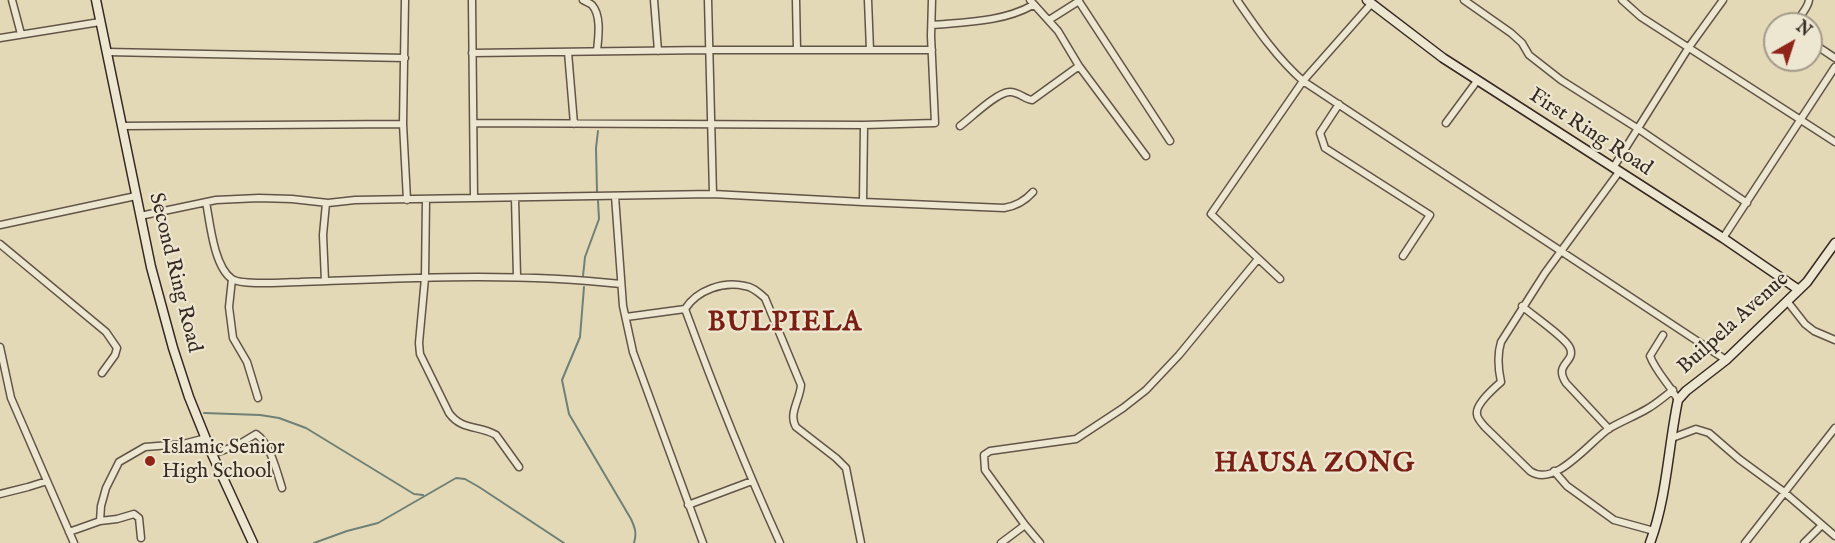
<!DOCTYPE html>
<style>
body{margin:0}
#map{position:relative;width:1835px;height:543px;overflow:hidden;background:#e4d9b6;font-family:"IM FELL English",serif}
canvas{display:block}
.north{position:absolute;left:1763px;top:12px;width:60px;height:60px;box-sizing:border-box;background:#ede6d0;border:2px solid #a49a8b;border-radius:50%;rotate:39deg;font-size:16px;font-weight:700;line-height:24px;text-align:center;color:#372923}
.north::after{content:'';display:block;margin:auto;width:21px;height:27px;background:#8f2418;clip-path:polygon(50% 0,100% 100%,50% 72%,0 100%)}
</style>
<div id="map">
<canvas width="1835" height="543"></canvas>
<div class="north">N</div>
</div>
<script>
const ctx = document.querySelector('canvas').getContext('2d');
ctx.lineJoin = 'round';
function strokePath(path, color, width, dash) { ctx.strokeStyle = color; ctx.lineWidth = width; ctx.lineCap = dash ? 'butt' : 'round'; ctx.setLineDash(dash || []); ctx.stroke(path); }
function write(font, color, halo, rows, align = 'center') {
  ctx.font = font + ' "IM FELL English",serif'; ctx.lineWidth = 4.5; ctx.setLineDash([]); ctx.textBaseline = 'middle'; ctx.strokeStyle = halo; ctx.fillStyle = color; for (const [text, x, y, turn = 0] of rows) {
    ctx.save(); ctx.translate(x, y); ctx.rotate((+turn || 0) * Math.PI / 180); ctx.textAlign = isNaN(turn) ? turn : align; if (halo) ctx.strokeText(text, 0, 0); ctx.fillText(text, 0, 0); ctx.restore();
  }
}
strokePath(new Path2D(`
 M597,192L596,148L598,131
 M583,276L585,257L599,219L598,201
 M584,287L580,337L562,380L569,414L631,519C635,528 637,533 634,543
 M204,413L260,415L279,418L306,428L414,494L423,495
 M314,543L347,531L378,523L456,478L465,479L479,487L564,543`), '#6f8077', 2);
const street = new Path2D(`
 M12,0L21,34
 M405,0L403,124L407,200
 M472,0L474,198
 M583,0C586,2 590,3 592,5C602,16 598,39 597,51
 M654,0L658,51
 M708,0L713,194
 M796,0L797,50
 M868,0L870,50
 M1030,0L1058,31L1079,66L1146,156
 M1078,0L1170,141
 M1237,0C1257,29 1276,57 1303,81L1726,360
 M1464,0L1511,33L1522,43L1529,55L1561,80L1637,128L1747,203
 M1622,0L1641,17L1835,142
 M1049,20L1079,1
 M1797,24C1799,15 1808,9 1809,0
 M932,25C965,22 1003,22 1033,5
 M0,38L100,22
 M1811,42L1835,58
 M107,52L405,58
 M568,52L574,124
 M472,53L708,50H932
 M1339,104L1320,133L1325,148L1430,215L1403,256
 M474,123L864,125L935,123L931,36L932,0
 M1446,123L1477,81
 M864,125L863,202L1004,208C1017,206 1025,201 1033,192
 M122,126L403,124
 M960,126C972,117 996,93 1009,92C1018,91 1024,99 1032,100L1079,66
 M1613,168L1689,47L1723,0
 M1619,172L1545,273L1501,342C1497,355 1498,368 1501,382C1494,388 1475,405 1477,414C1477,419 1482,423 1485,427L1530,471C1555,489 1591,440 1610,428C1622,421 1635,416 1647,409C1656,404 1665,396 1673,390
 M615,196L623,306L633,352L703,543
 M515,198L517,277
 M426,200L425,278L419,343L420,354L449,413C462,431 479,425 496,435L519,467
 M206,202C210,223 214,267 232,279C243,286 285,282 300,282C407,278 514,272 621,284
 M140,216L216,200L259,198L292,199L328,203L355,200L713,194L863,202
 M0,225L136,196
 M1723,238L1835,67
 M0,244L106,332L117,348L115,355L102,373
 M232,279L229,307L233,338L247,362L258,398
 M1280,279L1211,214L1303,81L1371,4
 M325,281L323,235L326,203
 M1787,301L1805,324L1814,331L1835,340
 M1522,306C1532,315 1566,338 1570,348C1576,363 1553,363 1566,383L1609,429
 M685,309C714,388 745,466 780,543
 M626,317L685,309C697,290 723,281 745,286C753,287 759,293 765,298L801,385C800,400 788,414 796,427L836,458L846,468L861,543
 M1663,335L1650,356C1656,372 1670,385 1678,400
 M0,347L11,398L74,543
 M1672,438L1696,429L1709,433L1739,459L1784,492L1835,536
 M212,454L236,446L256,434C270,443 277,472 282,488
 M1554,471L1567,486L1614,520L1654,531
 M0,494L28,487L47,481
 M688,505L752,481
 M100,521L117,519L134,514L139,518L141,538
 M69,532L100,521L101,506L106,488L119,462L145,447L183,444L206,438
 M1001,543L1025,525
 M1040,543L1025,525L985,470L984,455L990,451L1076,439L1123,408L1146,390L1179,355L1258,259
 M1745,543L1835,428
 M1804,543L1822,525`);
const secondary = new Path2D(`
 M96,0L151,267L173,348L189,397L212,454L253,543
 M1367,0L1443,58L1723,238L1799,290
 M1650,543C1667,497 1668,448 1678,400L1686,391L1726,360L1807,282L1835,243`);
strokePath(street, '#625548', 9);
strokePath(secondary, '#372923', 11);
strokePath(street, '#ede6d0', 6);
strokePath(secondary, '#ede6d0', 8);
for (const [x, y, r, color] of [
 [150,461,6,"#8f2418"]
]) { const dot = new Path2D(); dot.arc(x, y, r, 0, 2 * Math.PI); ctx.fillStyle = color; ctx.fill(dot); strokePath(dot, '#ede6d0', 2); }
write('21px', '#372923', '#ede6d0', [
 ["First Ring Road",1590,133,33],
 ["Second Ring Road",174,273,76],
 ["Builpela Avenue",1734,324,-42]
]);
write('21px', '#372923', '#ede6d0', [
 ["Islamic Senior",162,449],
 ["High School",162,473]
], 'left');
ctx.letterSpacing = '1.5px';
write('bold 27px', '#7a1f14', '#ede6d0', [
 ["BULPIELA",785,324],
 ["HAUSA ZONG",1315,465]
]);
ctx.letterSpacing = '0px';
</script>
